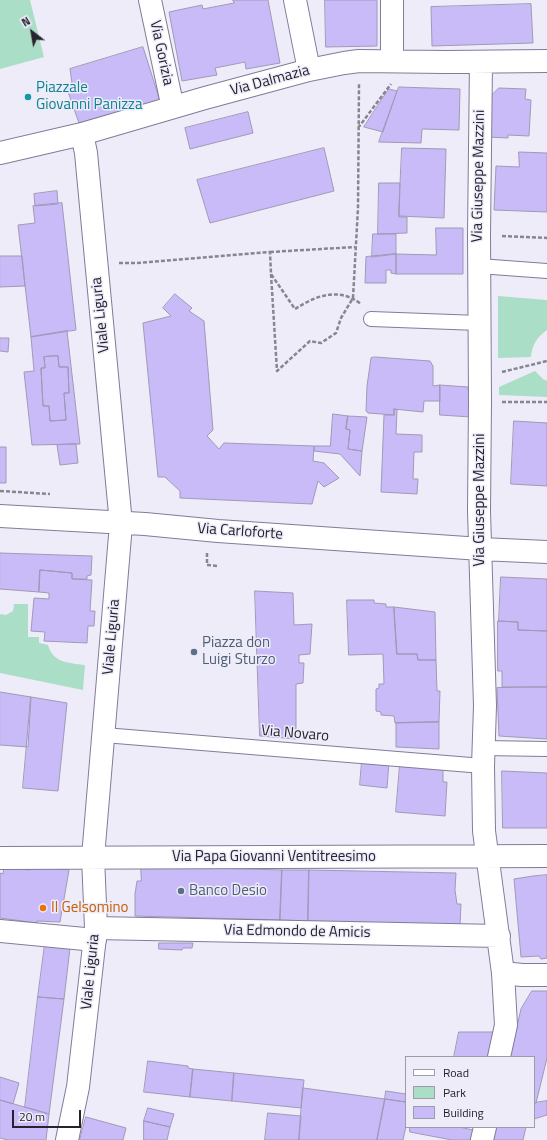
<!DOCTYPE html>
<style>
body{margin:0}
#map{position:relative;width:547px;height:1140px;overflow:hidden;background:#eeecf9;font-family:"Titillium Web",sans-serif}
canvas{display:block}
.legend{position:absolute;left:405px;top:1056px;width:130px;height:72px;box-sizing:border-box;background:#eeecf9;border:1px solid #9e9ca8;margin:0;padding:5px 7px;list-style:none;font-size:12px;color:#26232f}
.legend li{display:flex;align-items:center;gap:8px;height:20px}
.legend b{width:20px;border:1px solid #9e9ca8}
.north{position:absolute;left:12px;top:12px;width:40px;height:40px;-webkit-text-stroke:3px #eeecf9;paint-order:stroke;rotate:329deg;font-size:11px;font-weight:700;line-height:16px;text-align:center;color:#26232f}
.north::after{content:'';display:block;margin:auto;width:14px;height:18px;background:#26232f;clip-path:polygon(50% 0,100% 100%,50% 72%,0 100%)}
.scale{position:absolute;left:12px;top:1110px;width:69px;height:18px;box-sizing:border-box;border:2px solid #26232f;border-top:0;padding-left:5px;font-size:12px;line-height:14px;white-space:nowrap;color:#26232f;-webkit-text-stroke:3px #eeecf9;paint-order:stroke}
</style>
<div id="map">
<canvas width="547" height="1140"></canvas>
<ul class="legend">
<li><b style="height:5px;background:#fff"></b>Road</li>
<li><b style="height:11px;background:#abdec6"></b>Park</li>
<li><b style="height:11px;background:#c9bbf7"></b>Building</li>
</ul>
<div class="north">N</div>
<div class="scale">20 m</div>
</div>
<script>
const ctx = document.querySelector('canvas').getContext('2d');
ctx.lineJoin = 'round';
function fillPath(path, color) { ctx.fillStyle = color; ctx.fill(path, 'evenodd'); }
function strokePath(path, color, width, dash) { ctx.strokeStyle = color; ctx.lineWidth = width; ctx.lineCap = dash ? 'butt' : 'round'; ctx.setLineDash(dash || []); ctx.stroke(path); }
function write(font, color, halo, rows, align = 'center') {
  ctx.font = font + ' "Titillium Web",sans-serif'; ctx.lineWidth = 3; ctx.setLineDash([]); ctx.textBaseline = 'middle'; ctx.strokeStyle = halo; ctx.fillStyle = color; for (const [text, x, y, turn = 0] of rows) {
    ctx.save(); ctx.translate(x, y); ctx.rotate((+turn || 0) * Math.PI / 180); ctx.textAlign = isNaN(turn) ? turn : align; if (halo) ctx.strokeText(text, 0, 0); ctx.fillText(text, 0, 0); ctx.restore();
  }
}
fillPath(new Path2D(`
 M0,0H30L44,57L0,69Z
 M498,296L547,300V330C537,337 532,345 531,357L498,358Z
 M535,371L543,379L547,381V397L499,395V387Z
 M14,604H28V637H39V643L48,645C53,663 69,663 85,665L83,690L0,673V614L6,615L13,611Z`), '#abdec6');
const building = new Path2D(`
 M233,0H268L280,63L246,69L245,62L215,68L217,75L182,81L169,12L202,5L203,9L234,3Z
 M325,0H377V46L326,47Z
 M531,4L533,43L432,46L431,7Z
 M143,47L160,101L79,123L66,86L72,83L70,69Z
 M399,87L460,89L459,130L422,129L421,143L379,142Z
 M499,88L526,89L525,99L531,100L529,136L508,135V138L487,137L489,98Z
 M389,89L397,91L383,132L364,127Z
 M248,112L253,133L190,149L185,128Z
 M324,148L334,191L210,223L197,180Z
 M402,148L446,149L444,218L399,216Z
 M519,152L547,153V212L494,210L496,166L519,167Z
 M379,183H400L399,217H407V233L378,234Z
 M57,191L58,204L35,206L34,194Z
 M62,203L76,330L31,337L18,225L35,223L33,206Z
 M436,228H463V274H396V254L436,255Z
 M373,234H396V254L372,257Z
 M396,254V274L391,273V270H386V283H365L366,257Z
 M0,256H22L25,286L0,287Z
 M175,294L192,308L189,311L204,321L213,430L207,436L219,449L224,443L314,446L313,461L324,463L339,478L324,487L318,481L312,504L180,498V491L165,477H158L143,323L171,316L163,308Z
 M67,331L80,444L32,445L24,372L34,371L31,337ZM58,356L59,367H68L69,393H64L66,420L50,421L49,406H43L41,368H45L44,357Z
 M0,338H9L8,352L0,351Z
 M58,356L59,367H68L69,393H64L66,420L50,421L49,406H43L41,368H45L44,357Z
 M375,357L430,361L433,366V386L440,385V401H424L423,412L394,409V415L368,413L366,411L367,386L371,358Z
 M440,385L468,387L471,417L440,415Z
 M394,409L397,410L396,434L422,435V452H414L413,479H418L417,494L381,492L384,415H394Z
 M333,414L348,416L346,429L350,430L348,449L362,451L360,476L340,454L314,451V446H330Z
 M348,416L367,417L362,451L348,449L350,430L346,429Z
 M514,421L547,423V486L511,484Z
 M76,444L78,463L60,465L57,445Z
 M0,447H6V483H0Z
 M0,553L92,556L91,575L87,576V579H72V573L40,570L39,592L0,589Z
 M40,570L72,573V579L92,580L90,611H95L94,626H88L87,643L44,641L45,632L31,631L34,598L49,599V593L39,592Z
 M501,577L547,579V631L518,630V622L499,621Z
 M255,591L293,593L294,625L312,624L310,654L299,655V663H304L303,683L296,684V739L260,736Z
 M347,600H374V603L386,604V607H394L397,654H417L418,660H436L437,691H440L439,722L395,723L394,716L381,715V712L376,711V689L379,688V684H384L383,654L349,655Z
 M394,607L435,612L436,660H418L417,654H397Z
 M498,621L518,622V630L547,631V687H502V671H498Z
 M528,687H547V739L499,736L497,688Z
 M0,692L31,697L28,747L0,745Z
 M31,697L67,703L58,791L23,788Z
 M439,722V749L396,747V723Z
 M362,761L389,762L387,788L360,785Z
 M400,765L443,768V782H447L445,816L396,812Z
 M502,771L547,773V828H503Z
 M29,865L69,870L60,922L37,921V923L0,918V873L3,874L4,867L29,870Z
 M141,866L282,870L280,920L135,916V894L137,881H141Z
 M282,870H309L308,921L280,920Z
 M309,870L456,873L455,890L457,904H461L460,925L308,921Z
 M547,875V958L541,959L539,956L521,957L514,879L533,876Z
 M159,943H193L192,948H183L182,950L159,949Z
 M45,944L70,948L64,999L38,997Z
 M532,991H547V1058L536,1103H534V1057H510L521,1009Z
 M38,997L64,999L49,1114L25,1107Z
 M459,1032H494L493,1057H454Z
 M148,1061L188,1066V1068L193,1069L190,1097L144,1092Z
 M193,1069L234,1073L232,1101L190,1097Z
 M234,1073L304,1080L301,1108L232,1101Z
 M0,1077L19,1083L13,1104L0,1100Z
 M303,1088L385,1099L377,1140H299Z
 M386,1091L406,1094L405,1102L385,1099Z
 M385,1099L406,1102V1126L403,1140H377Z
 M0,1100L49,1114L46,1140H8L0,1138Z
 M547,1101V1115L534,1119V1103Z
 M148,1108L174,1114L170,1127L144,1121Z
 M268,1113L301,1116L299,1140H265Z
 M86,1117L126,1128L123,1140H80Z
 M144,1121L170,1127L167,1140H144Z
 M410,1127H459L478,1131L475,1140H452L410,1132Z
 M494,1127H526L523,1140H492Z`);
fillPath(building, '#c9bbf7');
strokePath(building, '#a099b8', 1);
const lane = new Path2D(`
 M479,266L547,271
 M371,319L479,323
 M104,735L483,766
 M483,748L547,749`);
const street = new Path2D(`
 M150,0L171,99L173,107
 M295,0L309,70
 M392,61V0
 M481,62L479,235L480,401L479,511L485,706L483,766L484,831L503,973L506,1025L499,1057
 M0,153L82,134L205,98L309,70L344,63L359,61L446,62L547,61
 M0,516L145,524L218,531L481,549L547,552
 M0,858L547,856
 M96,928L499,936
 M0,931L95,940
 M503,973L522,975H547
 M67,1140L78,1087L96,928L93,857L121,524L86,153L82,134
 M482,1140L485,1127`);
strokePath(lane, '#827b9a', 16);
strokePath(street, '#827b9a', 24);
strokePath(new Path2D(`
 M358,128L391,84
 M502,236L547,238
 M270,252L355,247
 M119,263H137L270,252L271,274L295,309C317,295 339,287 361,304
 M271,274L277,371L310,341L321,343L336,333L341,318L353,298L358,208L359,84
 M502,372L547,361
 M502,402H547
 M0,491L50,494
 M207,553V565L218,566`), '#888592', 2.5, [4, 2]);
strokePath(lane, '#fff', 14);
strokePath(street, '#fff', 22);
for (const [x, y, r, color] of [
 [28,97,4,"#0f9aa8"],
 [194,652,4,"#5c6f8a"],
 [181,891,4,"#5c6f8a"],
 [43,908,4,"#e8710a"]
]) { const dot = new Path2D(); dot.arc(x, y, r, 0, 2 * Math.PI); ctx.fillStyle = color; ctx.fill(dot); strokePath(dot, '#eeecf9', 1.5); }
write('15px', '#26232f', '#eeecf9', [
 ["Via Gorizia",161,53,78],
 ["Via Dalmazia",270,81,-15],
 ["Via Giuseppe Mazzini",479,176,-89],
 ["Viale Liguria",101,315,-96],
 ["Via Giuseppe Mazzini",480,500,-90],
 ["Via Carloforte",240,532,4],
 ["Viale Liguria",112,637,-85],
 ["Via Novaro",295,734,5],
 ["Via Papa Giovanni Ventitreesimo",274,857],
 ["Via Edmondo de Amicis",297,932,1],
 ["Viale Liguria",91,972,-84]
]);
write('15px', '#0d838f', '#eeecf9', [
 ["Piazzale",36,88],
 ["Giovanni Panizza",36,105]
], 'left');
write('15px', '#4e5e75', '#eeecf9', [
 ["Piazza don",202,643],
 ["Luigi Sturzo",202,660],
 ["Banco Desio",189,891]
], 'left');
write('15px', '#c56008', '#eeecf9', [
 ["Il Gelsomino",51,908]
], 'left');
</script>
